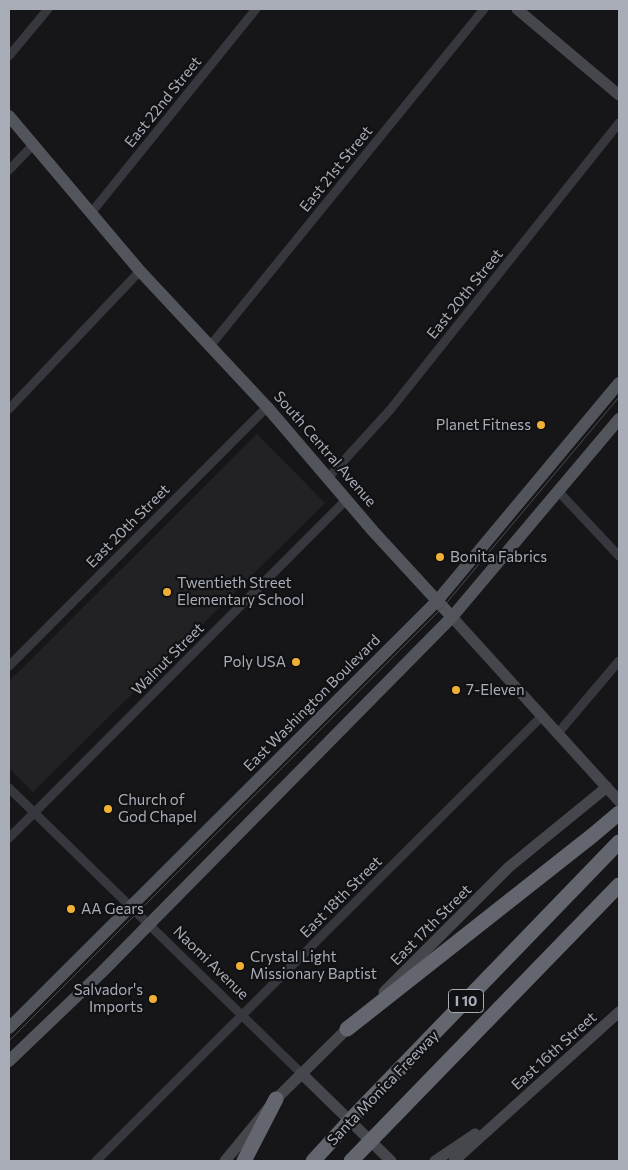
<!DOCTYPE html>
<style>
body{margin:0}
#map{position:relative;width:628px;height:1170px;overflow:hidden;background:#161618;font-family:Commissioner,sans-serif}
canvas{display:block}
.frame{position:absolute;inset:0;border:10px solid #a8adb8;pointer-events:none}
</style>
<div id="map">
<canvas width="628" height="1170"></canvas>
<div class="frame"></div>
</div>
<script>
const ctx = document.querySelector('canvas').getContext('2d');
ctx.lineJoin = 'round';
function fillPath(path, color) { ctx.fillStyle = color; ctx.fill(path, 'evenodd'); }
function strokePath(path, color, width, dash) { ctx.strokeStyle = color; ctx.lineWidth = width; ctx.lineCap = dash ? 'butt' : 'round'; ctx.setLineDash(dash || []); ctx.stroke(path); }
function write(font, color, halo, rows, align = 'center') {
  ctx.font = font + ' Commissioner,sans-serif'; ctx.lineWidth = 4.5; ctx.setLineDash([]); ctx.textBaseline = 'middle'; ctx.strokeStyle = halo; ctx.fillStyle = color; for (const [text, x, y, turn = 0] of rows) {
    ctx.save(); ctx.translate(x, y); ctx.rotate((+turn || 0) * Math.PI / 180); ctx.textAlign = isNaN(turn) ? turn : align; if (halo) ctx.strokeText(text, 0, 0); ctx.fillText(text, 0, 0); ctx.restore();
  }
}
fillPath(new Path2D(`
 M257,434L325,503L33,792L9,768V681Z`), '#222225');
strokePath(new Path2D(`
 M9,56L48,9
 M9,170L33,145
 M91,213L256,9
 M210,346L484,9
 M9,409L140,271
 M328,478L390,410L619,123
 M558,491L619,556
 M9,666L267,407
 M558,733L619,661
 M9,788L301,1073
 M9,838L346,500
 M96,1161L542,716`), '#37383d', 9);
strokePath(new Path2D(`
 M517,9L619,95
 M452,617L619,801
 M384,992L509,867L607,787
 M301,1073L391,1161
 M225,1161L276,1099L352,1024
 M435,1161L475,1134
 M454,1161L619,1012`), '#45474d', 11);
strokePath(new Path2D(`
 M9,116L140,271L267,407L373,531L452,617
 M9,1028L437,601L619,383
 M9,1061L102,972L452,617L619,419`), '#53555c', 12);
strokePath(new Path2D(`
 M347,1029L593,835L619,813
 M244,1161L276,1099`), '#63666e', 15);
strokePath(new Path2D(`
 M9,1041L443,607L619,397`), '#4a4c52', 1);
strokePath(new Path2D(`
 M313,1161L358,1112L619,842
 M351,1161L619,885`), '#63666e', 15);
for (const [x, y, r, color] of [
 [541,425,5,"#f2b134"],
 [440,557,5,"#f2b134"],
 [167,592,5,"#f2b134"],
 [296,662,5,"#f2b134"],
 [456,690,5,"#f2b134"],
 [108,809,5,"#f2b134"],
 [71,909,5,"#f2b134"],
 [240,966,5,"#f2b134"],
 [153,999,5,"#f2b134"]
]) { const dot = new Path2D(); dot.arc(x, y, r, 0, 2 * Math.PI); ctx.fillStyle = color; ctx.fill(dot); strokePath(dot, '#111113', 2); }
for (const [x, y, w] of [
 [466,1001,35]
]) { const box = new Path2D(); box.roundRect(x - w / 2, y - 11.5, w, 23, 4); ctx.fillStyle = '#111113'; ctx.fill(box); strokePath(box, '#a8adb8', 1); }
write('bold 14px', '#a8adb8', null, [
 ["I 10",466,1001]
]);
write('15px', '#a8adb8', '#111113', [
 ["East 22nd Street",163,102,-51],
 ["East 21st Street",336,169,-51],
 ["East 20th Street",465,294,-51],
 ["South Central Avenue",325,449,49],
 ["East 20th Street",128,526,-45],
 ["Walnut Street",168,659,-45],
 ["East Washington Boulevard",312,703,-45],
 ["East 18th Street",341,897,-45],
 ["East 17th Street",431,925,-45],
 ["Naomi Avenue",211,963,44],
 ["East 16th Street",554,1051,-42],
 ["Santa Monica Freeway",383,1088,-46]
]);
write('15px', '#a8adb8', '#111113', [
 ["Planet Fitness",531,425,"right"],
 ["Bonita Fabrics",450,557],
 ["Twentieth Street",177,583],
 ["Elementary School",177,600],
 ["Poly USA",286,662,"right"],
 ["7-Eleven",466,690],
 ["Church of",118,800],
 ["God Chapel",118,817],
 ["AA Gears",81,909],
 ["Crystal Light",250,957],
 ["Missionary Baptist",250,974],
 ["Salvador's",143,990,"right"],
 ["Imports",143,1007,"right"]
], 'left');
</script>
